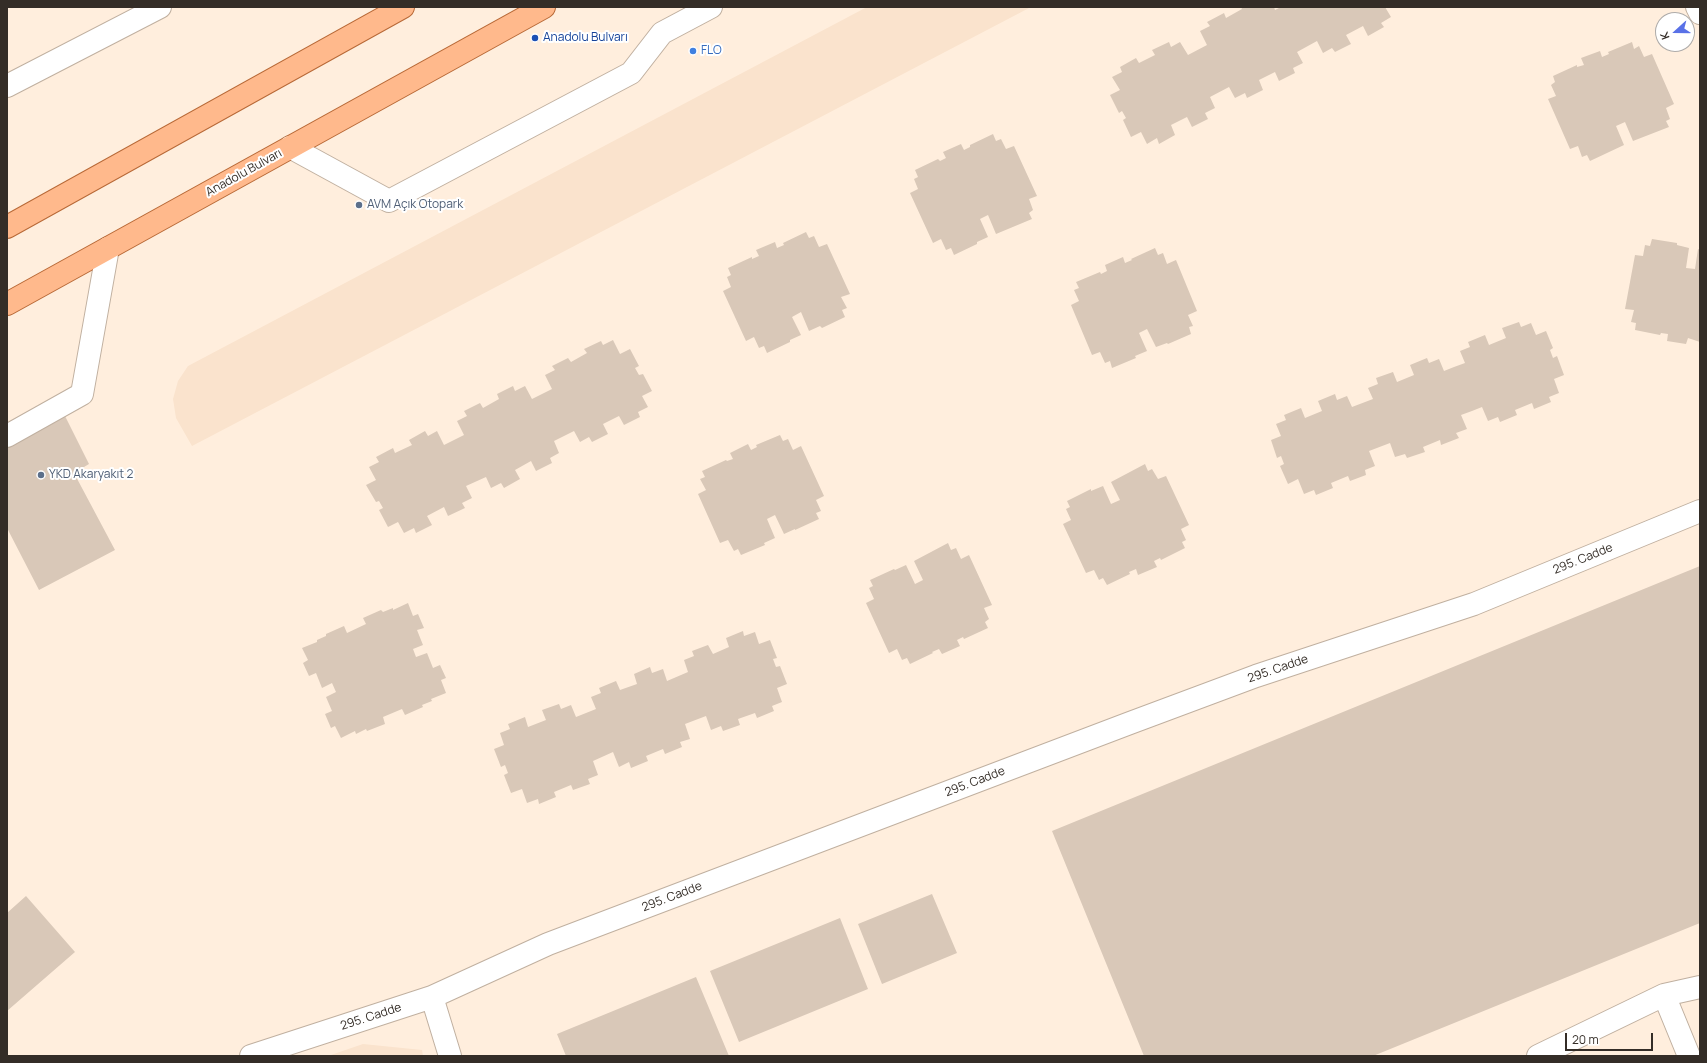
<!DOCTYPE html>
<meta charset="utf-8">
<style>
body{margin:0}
#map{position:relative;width:1707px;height:1063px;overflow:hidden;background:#fed;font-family:Manrope,sans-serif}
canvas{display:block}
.frame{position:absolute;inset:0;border:8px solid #342d27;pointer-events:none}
.north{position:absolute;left:1655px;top:12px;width:40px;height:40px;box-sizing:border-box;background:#fff;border:1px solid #aeaba9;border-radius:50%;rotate:249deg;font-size:11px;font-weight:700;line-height:16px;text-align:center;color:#342d27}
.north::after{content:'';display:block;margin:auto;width:14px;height:18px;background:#5971e7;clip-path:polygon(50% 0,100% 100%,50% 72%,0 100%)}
.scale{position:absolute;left:1565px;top:1033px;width:88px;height:18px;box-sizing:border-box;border:2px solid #342d27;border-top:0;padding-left:5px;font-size:12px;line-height:14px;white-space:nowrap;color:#342d27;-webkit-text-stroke:3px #fff;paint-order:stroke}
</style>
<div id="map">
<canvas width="1707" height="1063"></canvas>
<div class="frame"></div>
<div class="north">K</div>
<div class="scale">20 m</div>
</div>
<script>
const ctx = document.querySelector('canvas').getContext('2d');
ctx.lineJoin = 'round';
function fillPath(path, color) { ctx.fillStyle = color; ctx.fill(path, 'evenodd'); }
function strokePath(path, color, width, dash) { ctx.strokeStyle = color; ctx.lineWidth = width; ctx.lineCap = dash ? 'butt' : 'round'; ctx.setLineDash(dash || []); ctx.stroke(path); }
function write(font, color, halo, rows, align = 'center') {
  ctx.font = font + ' Manrope,sans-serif'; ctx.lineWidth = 4; ctx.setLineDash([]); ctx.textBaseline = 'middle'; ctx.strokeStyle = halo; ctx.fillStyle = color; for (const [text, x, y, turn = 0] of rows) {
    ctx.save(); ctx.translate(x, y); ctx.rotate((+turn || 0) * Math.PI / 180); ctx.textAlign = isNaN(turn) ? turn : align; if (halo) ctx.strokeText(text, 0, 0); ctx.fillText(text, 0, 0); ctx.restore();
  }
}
fillPath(new Path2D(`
 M867,7H1031L192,446L176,418L173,399L178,381L188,366Z
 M363,1044L422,1050L423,1056H328Z`), '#fae3cd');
fillPath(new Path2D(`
 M1241,7H1274L1275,10L1281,7H1385L1391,17L1381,23L1384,27L1368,36L1363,26L1346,35L1351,44L1335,52L1332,48L1323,53L1317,41L1297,52L1303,63L1293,68L1295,73L1279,81L1275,72L1259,80L1263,90L1247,98L1245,93L1235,98L1229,87L1210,97L1215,108L1205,113L1208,119L1192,127L1187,117L1171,125L1175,135L1159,144L1157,138L1147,144L1141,132L1131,137L1123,120L1126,118L1122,111L1119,113L1110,95L1120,90L1112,77L1122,72L1120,67L1136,58L1139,63L1155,55L1152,50L1169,42L1171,47L1180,42L1188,55L1207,45L1200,31L1210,26L1207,22L1224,13L1226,18L1242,9Z
 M1632,42L1634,49L1639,46L1644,57L1652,54L1674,104L1666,108L1670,119L1666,121L1669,127L1633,141L1625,122L1616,126L1624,145L1590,161L1587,155L1582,157L1578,146L1570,149L1548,99L1556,96L1551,85L1555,82L1553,76L1577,65V67L1584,65L1581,58L1600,51L1602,57L1609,54L1608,52Z
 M993,134L996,141L1001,139L1006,149L1014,146L1037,196L1029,199L1033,210L1029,213L1032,219L996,234L988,215L980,219L988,237L977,242V244L954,255L951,248L946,250L941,239L933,243L910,193L918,189L914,179L918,177L915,170L938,159L940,161L946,158L943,152L961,144L964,150L970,147V145Z
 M806,232L809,238L814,236L819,247L827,244L850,294L841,297L847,308L842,310L845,317L822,328L820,326L809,331L801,312L792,317L801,335L790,340V342L767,353L764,346L759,348L754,337L746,341L723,291L731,287L727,277L731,275L728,268L752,257V259L759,256L756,250L775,242L777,248L784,245L783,243Z
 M1652,239L1677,243V245L1689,248L1686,268L1695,269L1698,249L1700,250V342L1688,338L1686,344L1667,341L1668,334L1661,333L1660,335L1635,330L1636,323L1631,322L1634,310L1625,309L1635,255L1643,256L1645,245L1650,246Z
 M1155,248L1158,255L1163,253L1167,264L1176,260L1197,311L1188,315L1193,326L1189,327L1191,334L1168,344L1167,343L1156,347L1147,329L1139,333L1147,351L1135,356L1136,358L1112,368L1110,361L1105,363L1100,352L1092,355L1071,305L1079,301L1074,290L1079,288L1076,282L1100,272L1101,274L1107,271L1105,265L1123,257L1125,263L1132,260L1131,259Z
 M1519,322L1521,327L1531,323L1536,335L1546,331L1553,348L1550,350L1553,358L1557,356L1564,375L1554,379L1559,393L1549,397L1551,402L1534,409L1532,403L1515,410L1517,415L1500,422L1498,417L1488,421L1482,407L1472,411L1461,415L1467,429L1456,433L1459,438L1441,445L1440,440L1423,447L1425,452L1407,458L1405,454L1395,457L1390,443L1369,451L1375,466L1365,470L1366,475L1350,481L1348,476L1331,483L1333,488L1316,495L1314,490L1304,494L1298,479L1288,484L1280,466L1284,464L1281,456L1277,458L1271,440L1281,436L1276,424L1286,420L1284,415L1301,408L1305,418L1322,411L1318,401L1335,394L1337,400L1347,396L1352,407L1373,399L1368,388L1378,384L1376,378L1393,372L1397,382L1414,375L1410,365L1427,358L1429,363L1439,359L1444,371L1454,367L1465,363L1460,351L1470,347L1468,342L1485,335L1489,345L1506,338L1502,328Z
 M613,340L620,354L630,349L639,366L635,368L639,375L643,374L652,391L642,396L648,407L638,412L640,417L624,425L619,416L603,424L608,434L592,442L589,437L580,442L574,431L554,441L559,453L550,458L552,463L536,471L531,461L515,470L520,479L504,488L501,483L491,488L486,477L466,486L472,498L462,503L465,508L448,516L444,507L427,516L432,525L416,533L414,528L404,533L398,522L388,527L379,510L383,508L379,501L376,502L366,485L376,480L369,467L379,462L376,457L393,448L395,453L412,445L409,440L425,431L428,436L437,431L444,445L464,435L457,421L467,416L464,411L480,403L483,408L499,399L497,394L513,386L515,391L525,386L532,399L552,389L545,375L555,370L552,366L568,358L571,362L587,353L584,349L601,341L603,345Z
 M59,404L89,464L74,473L115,550L39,590L7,528V432Z
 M780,435L783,441L788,439L793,450L801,446L824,496L816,500L821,511L816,513L819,519L795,530V529L784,534L775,515L767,519L775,538L764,543L765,545L741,555L738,549L734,551L728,540L720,543L698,494L706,490L700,479L705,477L702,471L726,460L727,461L733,459L730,453L748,444L751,450L757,447L756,445Z
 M1145,464L1148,471L1152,469L1158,479L1166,476L1189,525L1181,529L1186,540L1182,542L1185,548L1161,560L1160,558L1154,561L1157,567L1138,575L1136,569L1129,572L1130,574L1107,585L1103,578L1099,580L1094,570L1086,573L1063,524L1071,520L1066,509L1070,507L1067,501L1091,489V491L1103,486L1111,504L1120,500L1111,482Z
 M948,543L951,550L956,548L961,559L969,555L992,605L984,608L989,619L985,622L988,628L964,639L963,637L957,640L960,646L942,654L939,649L932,652L933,653L910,664L907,658L902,660L897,649L889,653L866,603L874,599L869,588L873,586L870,580L894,569L895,570L906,565L915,584L923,580L914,561Z
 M1700,566V923L1373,1056H1144L1052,831Z
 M408,603L413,616L418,614L424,628L417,630L423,645L413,649L416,657L427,653L433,668L440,665L446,678L441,680L446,693L431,699L432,701L422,705L423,707L405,715L402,709L383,717L385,724L367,731L366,729L356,734L355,731L341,738L335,726L331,728L325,714L332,711L326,697L336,692L332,683L322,688L316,673L309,676L303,663L308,660L302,648L317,642V640L326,636V634L344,626L347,633L366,624L363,618L381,610L383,612L393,608V610Z
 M743,631L744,636L755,632L759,644L770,640L777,658L773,659L776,667L780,666L787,684L777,688L782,702L772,706L774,711L757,718L755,713L738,719L740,725L723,731L721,726L711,730L706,716L685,724L690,739L680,742L682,747L665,754L663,749L646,756L648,761L631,768L629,762L619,767L613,752L593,761L598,775L588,779L590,784L573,790L571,785L554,792L556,797L539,804L538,799L527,803L522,789L511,793L504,775L508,773L505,765L501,767L494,749L504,745L500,733L510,729L508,724L525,717L528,727L546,720L542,710L559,704L561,709L571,705L576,717L596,709L591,697L601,693L599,688L616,681L620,690L637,684L634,674L650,667L652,673L663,669L667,681L688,672L684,660L694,656L692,651L708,645L713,654L729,647L726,638Z
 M932,894L957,953L882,984L858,924Z
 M26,896L75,952L7,1011V913Z
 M840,918L868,989L739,1042L710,971Z
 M696,977L729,1056H566L557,1034Z`), '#d9c8b8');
const minor = new Path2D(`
 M7,86L160,7
 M290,147L389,201L631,73L662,33L711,7
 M7,436L82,394L108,248
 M1664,995L1689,1056
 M1538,1056L1664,995L1700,987`);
const tertiary = new Path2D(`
 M1697,7L1700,13
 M432,997L450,1056
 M251,1056L432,997L548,944L1130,723L1256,676L1474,604L1700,511`);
const primary = new Path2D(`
 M7,227L403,7
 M7,304L544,7`);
strokePath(minor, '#c0b0a0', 24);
strokePath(tertiary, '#c0b0a0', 24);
strokePath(primary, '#b86937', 24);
strokePath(minor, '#fff', 22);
strokePath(tertiary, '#fff', 22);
strokePath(primary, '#ffb98c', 22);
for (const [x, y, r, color] of [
 [535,38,4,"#1a4fb4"],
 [693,51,4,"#3f7fe0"],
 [359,205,4,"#5c6f8a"],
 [41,475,4,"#5c6f8a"]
]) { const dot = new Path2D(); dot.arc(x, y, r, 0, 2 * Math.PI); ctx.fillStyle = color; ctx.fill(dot); strokePath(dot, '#fff', 1.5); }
write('12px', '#164399', '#fff', [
 ["Anadolu Bulvarı",543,38]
], 'left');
write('12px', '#366cbe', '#fff', [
 ["FLO",701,51]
], 'left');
write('12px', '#342d27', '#fff', [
 ["Anadolu Bulvarı",244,173,-29],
 ["295. Cadde",1583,559,-22],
 ["295. Cadde",1278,669,-19],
 ["295. Cadde",975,782,-21],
 ["295. Cadde",672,897,-21],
 ["295. Cadde",371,1017,-18]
]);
write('12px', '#4e5e75', '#fff', [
 ["AVM Açık Otopark",367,205],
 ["YKD Akaryakıt 2",49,475]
], 'left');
</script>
